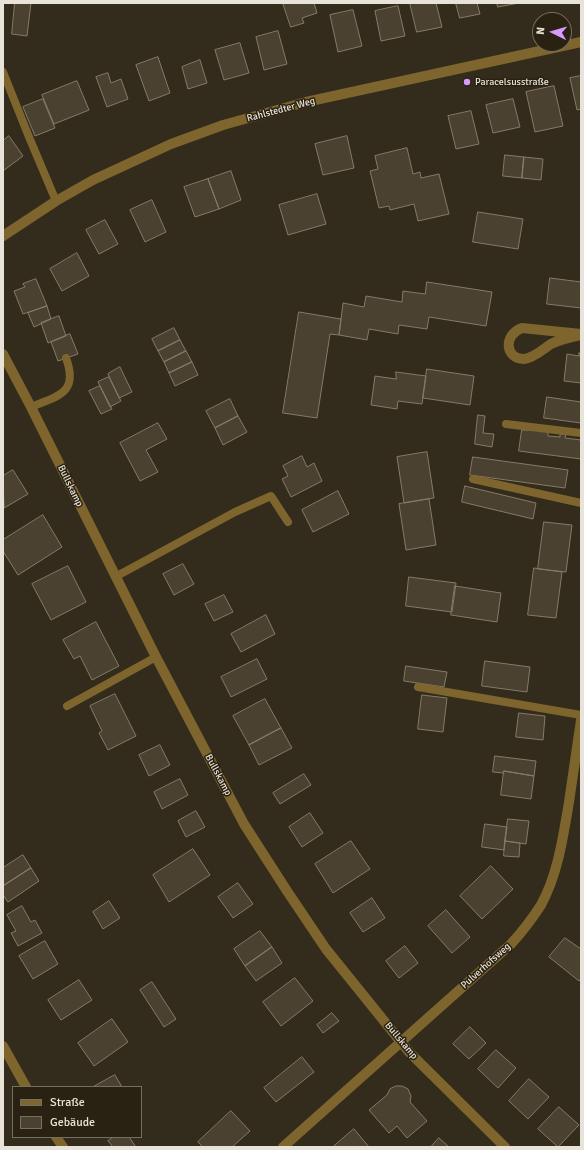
<!DOCTYPE html>
<meta charset="utf-8">
<style>
body{margin:0}
#map{position:relative;width:584px;height:1150px;overflow:hidden;background:#332b1b;font-family:Signika,sans-serif}
canvas{display:block}
.frame{position:absolute;inset:0;border:4px solid #e8e3d8;pointer-events:none}
.legend{position:absolute;left:12px;top:1086px;width:130px;height:52px;box-sizing:border-box;background:#292111;border:1px solid #756f61;margin:0;padding:5px 7px;list-style:none;font-size:12px;color:#e8e3d8}
.legend li{display:flex;align-items:center;gap:8px;height:20px}
.legend b{width:20px;border:1px solid #756f61}
.north{position:absolute;left:532px;top:12px;width:40px;height:40px;box-sizing:border-box;background:#292111;border:1px solid #756f61;border-radius:50%;rotate:275deg;font-size:11px;font-weight:700;line-height:16px;text-align:center;color:#e8e3d8}
.north::after{content:'';display:block;margin:auto;width:14px;height:18px;background:#d59bfa;clip-path:polygon(50% 0,100% 100%,50% 72%,0 100%)}
</style>
<div id="map">
<canvas width="584" height="1150"></canvas>
<div class="frame"></div>
<ul class="legend">
<li><b style="height:5px;background:#7e642d"></b>Straße</li>
<li><b style="height:11px;background:#4a4130"></b>Gebäude</li>
</ul>
<div class="north">N</div>
</div>
<script>
const ctx = document.querySelector('canvas').getContext('2d');
ctx.lineJoin = 'round';
function fillPath(path, color) { ctx.fillStyle = color; ctx.fill(path, 'evenodd'); }
function strokePath(path, color, width, dash) { ctx.strokeStyle = color; ctx.lineWidth = width; ctx.lineCap = dash ? 'butt' : 'round'; ctx.setLineDash(dash || []); ctx.stroke(path); }
function write(font, color, halo, rows, align = 'center') {
  ctx.font = font + ' Signika,sans-serif'; ctx.lineWidth = 3; ctx.setLineDash([]); ctx.textBaseline = 'middle'; ctx.strokeStyle = halo; ctx.fillStyle = color; for (const [text, x, y, turn = 0] of rows) {
    ctx.save(); ctx.translate(x, y); ctx.rotate((+turn || 0) * Math.PI / 180); ctx.textAlign = isNaN(turn) ? turn : align; if (halo) ctx.strokeText(text, 0, 0); ctx.fillText(text, 0, 0); ctx.restore();
  }
}
const building = new Path2D(`
 M15,3H31L27,36L12,34Z
 M283,3H314L317,13L302,18L304,23L291,27Z
 M410,3H436L442,27L417,32Z
 M456,3H477L480,14L460,18Z
 M497,3H519L498,7Z
 M398,6L405,36L381,41L375,11Z
 M353,10L362,46L338,52L330,15Z
 M278,31L287,64L264,70L256,37Z
 M240,43L249,73L224,80L215,50Z
 M158,57L170,93L149,101L136,65Z
 M200,60L207,83L188,89L182,67Z
 M108,73L111,83L121,79L128,99L107,107L96,77Z
 M581,76V109L577,110L570,78Z
 M77,81L89,110L54,124L42,95Z
 M554,86L563,126L535,132L526,92Z
 M43,99L55,128L35,136L23,107Z
 M513,99L520,127L493,133L486,105Z
 M471,111L479,144L456,149L448,116Z
 M9,136L23,156L3,171V141Z
 M347,136L354,168L323,175L315,144Z
 M407,148L413,174L420,172L421,178L439,174L449,214L418,221L414,204L390,210L389,206L379,208L370,171L378,169L375,156Z
 M505,155L524,157L522,178L503,176Z
 M524,157L543,159L541,180L522,178Z
 M231,171L241,200L219,209L208,179Z
 M208,179L219,209L195,217L184,187Z
 M317,194L326,224L288,235L279,205Z
 M152,200L166,232L145,242L130,210Z
 M478,212L523,219L518,249L473,242Z
 M105,220L118,244L99,254L86,230Z
 M77,253L89,276L62,291L50,269Z
 M550,278L581,282V308L547,304Z
 M36,279L47,306L23,314L14,291L25,287L23,284Z
 M427,282L492,292L486,326L429,317L427,329L399,325L398,334L369,329L367,340L339,335L343,303L364,307L366,296L402,302L403,291L425,294Z
 M47,306L51,319L34,327L28,313Z
 M299,312L341,319L339,335L330,334L317,418L283,413Z
 M59,316L66,336L48,343L41,323Z
 M174,328L180,340L158,351L152,339Z
 M70,334L78,354L58,361L51,342Z
 M180,340L186,351L164,362L158,351Z
 M186,351L192,362L169,373L164,362Z
 M579,353H581V383L564,381L567,354L579,356Z
 M192,362L198,375L175,386L169,373Z
 M120,367L132,392L119,398L108,374Z
 M427,369L474,376L470,405L423,398Z
 M396,372L426,376L422,404L398,401L397,409L371,405L375,376L396,379Z
 M109,377L121,401L110,407L98,382Z
 M100,386L112,409L101,414L89,391Z
 M547,397L581,402V423L544,418Z
 M230,399L238,416L215,428L206,411Z
 M478,415L485,416L483,433L494,434L492,447L475,444Z
 M238,416L247,432L223,445L215,428Z
 M158,423L167,439L146,450L158,472L140,481L120,443Z
 M522,430L548,431V436L560,437V434H566L565,438L581,440V459L519,451Z
 M427,452L434,498L404,503L397,457Z
 M302,456L307,467L314,463L322,481L291,497L282,479L288,476L283,466Z
 M473,457L568,470L565,488L470,475Z
 M13,470L28,494L4,508L3,476Z
 M465,486L536,503L533,519L462,502Z
 M338,491L349,514L313,532L302,510Z
 M429,499L436,545L406,550L399,504Z
 M43,515L62,547L18,575L3,551V540Z
 M544,522L572,525L566,572L538,569Z
 M183,564L194,584L174,595L163,574Z
 M68,566L86,602L51,620L32,584Z
 M534,568L562,572L556,618L528,615Z
 M409,577L456,583L452,612L406,606Z
 M455,586L501,593L497,622L451,615Z
 M224,595L233,612L214,621L205,604Z
 M266,615L275,634L241,652L231,634Z
 M96,622L119,666L92,680L80,656L74,659L63,640Z
 M257,659L267,679L231,697L221,677Z
 M485,661L530,667L527,692L482,686Z
 M406,666L447,672L444,687L404,681Z
 M115,694L136,736L108,750L99,733L102,731L90,706Z
 M422,695L447,698L443,732L418,729Z
 M265,699L281,728L249,745L233,716Z
 M519,713L545,716L543,740L516,737Z
 M281,728L292,748L259,765L249,745Z
 M160,745L170,765L149,776L139,755Z
 M495,756L536,761L534,776L504,771L503,773L493,772Z
 M504,771L534,776L531,799L501,795Z
 M304,774L311,785L280,804L273,793Z
 M180,779L188,795L162,809L154,792Z
 M196,811L205,827L186,837L178,821Z
 M310,813L323,833L302,847L289,827Z
 M508,819L529,821L526,844L505,841Z
 M485,824L507,827L504,850L482,847Z
 M351,841L370,869L333,893L315,864Z
 M505,841L520,843L519,857L504,856Z
 M193,849L210,875L169,902L153,875Z
 M23,855L31,868L3,886V868Z
 M491,866L513,889L482,919L460,896Z
 M31,868L39,881L8,902L3,895V886Z
 M238,883L253,904L233,918L218,897Z
 M372,898L385,918L363,932L350,913Z
 M109,901L120,918L103,929L93,912Z
 M22,906L31,922L35,920L42,933L18,946L11,933L16,931L7,915Z
 M446,910L470,937L452,953L428,926Z
 M260,931L272,947L245,966L234,949Z
 M565,938L581,949V978L579,981L549,957Z
 M45,941L58,964L33,979L19,956Z
 M405,946L418,963L399,978L386,961Z
 M272,947L282,963L256,981L245,966Z
 M295,978L313,1001L281,1026L263,1002Z
 M79,980L92,1000L61,1020L48,1000Z
 M152,982L176,1019L164,1027L140,990Z
 M332,1013L339,1021L323,1033L317,1025Z
 M112,1019L128,1042L94,1066L78,1043Z
 M470,1027L486,1043L469,1059L453,1044Z
 M496,1050L516,1068L498,1088L478,1069Z
 M302,1057L314,1072L276,1102L264,1088Z
 M115,1075L122,1087H93Z
 M529,1079L549,1097L528,1119L509,1101Z
 M396,1086H402L408,1089L411,1096L410,1102L427,1121L407,1138L397,1126L389,1133L369,1110L387,1095L390,1089Z
 M559,1107L579,1125L558,1147L538,1129Z
 M231,1111L250,1131L232,1147H203L198,1142Z
 M354,1129L369,1147H333Z
 M114,1137H129L136,1147H113L108,1141Z
 M439,1138L449,1147H431Z`);
fillPath(building, '#4a4130');
strokePath(building, '#847b68', 1);
strokePath(new Path2D(`
 M3,72L29,137L56,201
 M31,407C58,396 79,393 66,358
 M506,424L581,433
 M473,479L581,503
 M115,577L235,512L271,496L288,522
 M418,687L581,715
 M67,706L156,657`), '#7e642d', 8);
strokePath(new Path2D(`
 M581,334L522,328C503,335 505,359 524,359C534,358 543,349 551,344C561,339 571,337 581,335
 M3,354L31,407L156,657L244,824L287,891L326,949L401,1042L410,1053L505,1147
 M283,1147L511,944C522,932 532,919 541,905C558,874 563,837 569,802C573,775 577,747 581,720`), '#7e642d', 10);
strokePath(new Path2D(`
 M3,236L56,201L93,180L171,144L223,125L306,102L581,42
 M3,1046L26,1087
 M56,1137L63,1147`), '#7e642d', 10);
for (const [x, y, r, color] of [
 [467,82,4,"#d59bfa"]
]) { const dot = new Path2D(); dot.arc(x, y, r, 0, 2 * Math.PI); ctx.fillStyle = color; ctx.fill(dot); strokePath(dot, '#292111', 1.5); }
write('10px', '#e8e3d8', '#292111', [
 ["Paracelsusstraße",475,82]
], 'left');
write('10px', '#e8e3d8', '#292111', [
 ["Rahlstedter Weg",281,110,-15],
 ["Bullskamp",70,486,64],
 ["Bullskamp",218,775,62],
 ["Pulverhofsweg",486,966,-42],
 ["Bullskamp",401,1041,50]
]);
</script>
